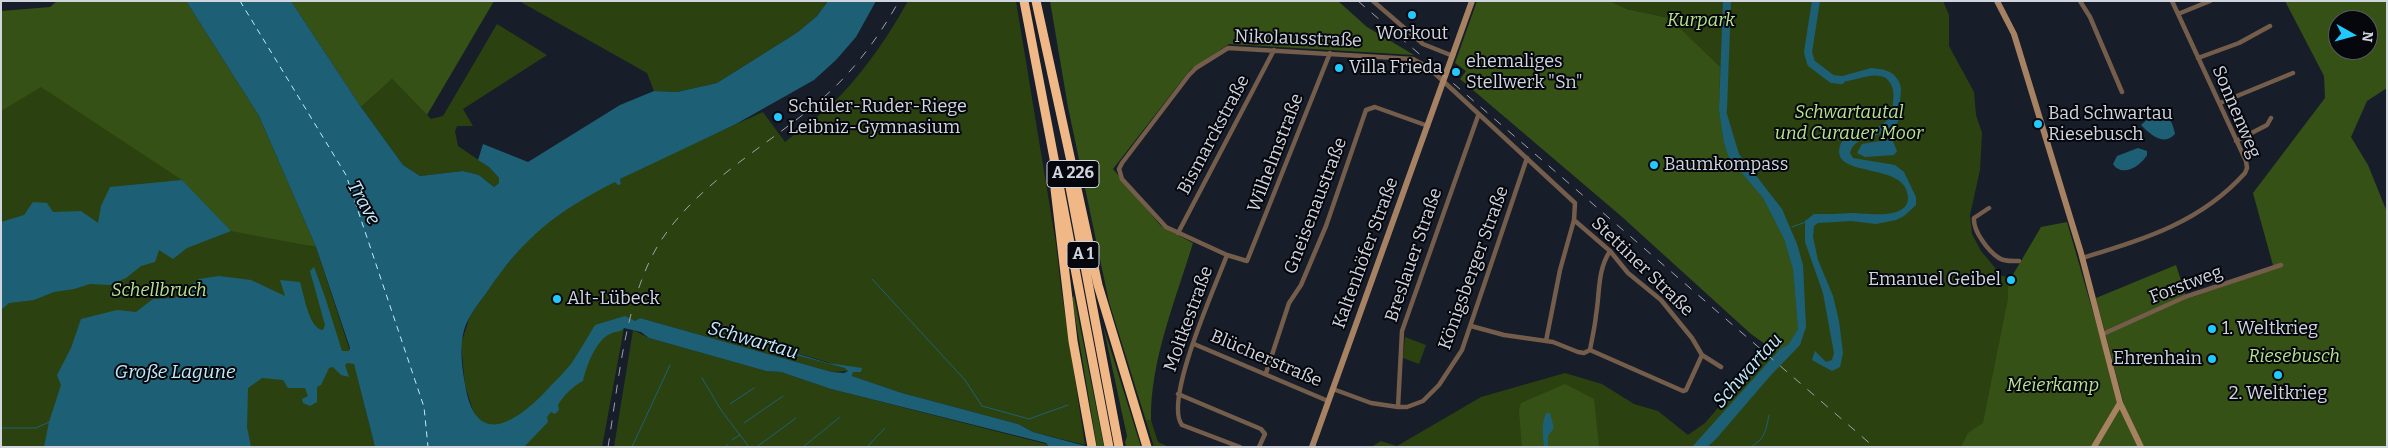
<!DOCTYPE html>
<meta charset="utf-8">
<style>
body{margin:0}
#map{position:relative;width:2388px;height:448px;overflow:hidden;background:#171d29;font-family:Bitter,serif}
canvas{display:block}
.frame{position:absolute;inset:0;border:2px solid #d1d5de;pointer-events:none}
.north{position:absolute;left:2328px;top:10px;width:50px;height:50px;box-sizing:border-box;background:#05070c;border:1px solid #575960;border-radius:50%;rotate:97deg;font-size:14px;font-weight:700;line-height:20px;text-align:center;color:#d1d5de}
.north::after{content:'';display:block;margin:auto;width:18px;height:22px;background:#22c9fe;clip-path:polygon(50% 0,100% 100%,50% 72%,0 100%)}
</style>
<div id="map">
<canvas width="2388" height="448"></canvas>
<div class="frame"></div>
<div class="north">N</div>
</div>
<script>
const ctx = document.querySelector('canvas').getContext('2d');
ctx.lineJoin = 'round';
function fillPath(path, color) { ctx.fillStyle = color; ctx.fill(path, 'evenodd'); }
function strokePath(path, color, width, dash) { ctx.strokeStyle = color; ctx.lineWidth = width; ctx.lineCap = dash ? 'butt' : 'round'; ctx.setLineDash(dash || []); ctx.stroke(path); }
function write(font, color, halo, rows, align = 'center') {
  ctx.font = font + ' Bitter,serif'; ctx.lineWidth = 4; ctx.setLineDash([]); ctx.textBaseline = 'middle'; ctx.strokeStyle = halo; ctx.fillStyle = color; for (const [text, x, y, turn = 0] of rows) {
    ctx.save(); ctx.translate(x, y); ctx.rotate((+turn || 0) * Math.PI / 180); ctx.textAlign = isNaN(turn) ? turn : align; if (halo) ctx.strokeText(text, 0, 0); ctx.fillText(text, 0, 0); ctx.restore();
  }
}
fillPath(new Path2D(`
 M519,1H828L817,16L798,32L717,83L677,92L654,91L647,73Z
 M908,1H1016L1056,244L1061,288L1085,445L1033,432L1018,424L902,393L852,376L853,372H861L786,350L784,352L846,368L848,371L832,372L640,318L624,328L602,447H510L480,423L473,411L465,385L461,344L470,316L500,273L527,241L537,231L570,206L615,181L621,184L620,179L659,159L763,112L785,142C803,128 822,114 838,98C866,69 889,35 908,1Z
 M1610,1H1943L1949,15V46L1974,92L1976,115L1982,133L1980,170L1970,215L1972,234L1981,251L2002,276L2017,278L1984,426L1965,447H1371L1381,441L1397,446L1481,397L1565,373L1602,384L1634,404L1658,411L1688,435L1705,423L1761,358L1767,356L1787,328L1669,18L1627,9Z
 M497,24L547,55L463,109L473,126H457L455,131L458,146L489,167L499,178V183L494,187L479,175L463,171L420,176L403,165L361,107L392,79L431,119L443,116Z
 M1,45L309,246L316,247L354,363L375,447H1Z
 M633,330L649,338L766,371L781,372L831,389L1046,444L1049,447H614Z
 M1405,337L1426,345L1419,364L1403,358Z
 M1151,420L1158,442L1169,447H1154L1146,421Z`), '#2b4210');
fillPath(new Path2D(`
 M57,1H186L259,116L316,247L231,231L182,180L41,87L1,111V11L50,7Z
 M291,1H494L427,115L392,79L361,107Z
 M1050,1H1338L1367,27L1414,55L1229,44L1190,70L1113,169L1161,226L1193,243C1176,299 1150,361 1151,420L1146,421L1109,302L1068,107Z
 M1477,1H1610L1627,9L1669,18L1720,67L1719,110L1724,143L1729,158L1763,198L1784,239L1793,269L1798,329L1788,345L1776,352L1751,334L1621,216L1460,79L1466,71L1455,63Z
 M2285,1H2387V88L2367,101L2351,137L2368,165L2387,212V447H1961L1968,433L1983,423L2008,299V283L2041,227L2067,222L2122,413L2141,443L2124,405L2096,298L2176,265L2187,299L2274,269L2253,193L2325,98L2324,76ZM2338,20H2368V50H2338Z
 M1074,296L1104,447H1097L1072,298Z
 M1103,325L1141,447H1126L1125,442L1127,436Z
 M1565,384L1594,399L1599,447H1522L1519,410L1521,403Z`), '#365115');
fillPath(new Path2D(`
 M186,1H291L361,107L403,165L420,176L463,171L479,175L494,187L499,183V178L489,167L478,160L483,144L528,162L620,105L654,91L677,92L717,83L798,32L817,16L828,1H876L856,37L836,60L814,80L736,124L620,179L621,184L618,185L615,182C556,212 525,236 487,292C479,303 470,314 465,327C458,348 463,373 467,394C480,448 519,419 545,392C553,383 563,374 571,364C579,352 587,338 595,325L625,316L635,321L640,318L832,372L844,373L848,371L845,368L784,352L785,350L828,363L862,368L861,372H853L852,376L902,393L1018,424L1033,432L1089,447H1049L1046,443L831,389L781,372L766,371L649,338L641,332L624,328C620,333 615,331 610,334C596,340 586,367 583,381C573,386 564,395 558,405L559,410L555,414L551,412L547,417L548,422L524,447H375L354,364L347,363L345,365L349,377L341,375L333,367L329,368L321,385L317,387V402L310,406L303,403L302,399L308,396L305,388H288L283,380L262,378L248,388L247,427L251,447H44L49,422L61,385L57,375L71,348L81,319L117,310L136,312L153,299L175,298L199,279L219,276L251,280L285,296L280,280L300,282C304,295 309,329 323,330L325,325L310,271L314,267L325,297L342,351H349L350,348L316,247L259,116Z
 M1871,68C1882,69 1892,70 1898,80C1903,88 1900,95 1900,103C1899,108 1900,114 1899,119C1893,140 1855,131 1850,153L1853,158L1895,165L1904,172L1916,197V205L1904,216L1896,220L1876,224L1851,221L1818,223L1814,226L1813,237L1818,260L1833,296L1839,321L1843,353L1840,367L1832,371L1812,360L1815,351L1826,362L1832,360L1834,353L1823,293L1805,242V221L1814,214C1827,214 1840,214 1852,213C1865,213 1909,221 1908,197C1907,161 1830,179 1840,146C1848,122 1891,142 1893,102C1894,92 1894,86 1886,78C1868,69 1848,88 1832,79Z
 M1723,101L1739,154L1782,209L1797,244L1803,265L1806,327L1800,345L1771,375L1716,439L1707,447H1692L1780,349L1788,345L1798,329L1793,269L1784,239L1763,198L1729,158L1724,143L1719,110Z
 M2159,113C2170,115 2173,124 2175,134C2163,147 2150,134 2141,125L2152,115Z
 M1892,139L1897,151L1894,155L1865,157L1857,153L1862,144Z
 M2138,148L2147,151V155C2141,166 2122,178 2113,164L2117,156Z
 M182,180L231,231L187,248L173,259L159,250L155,262L141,266L126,278L110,285L90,284L74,289L54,292L34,300L9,303L1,310V222L24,215L33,202L47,203L53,212L81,211L98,223L101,206L110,187Z
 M1546,413H1550L1554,428L1548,436V447H1544C1543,435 1541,424 1546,413Z`), '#1d6075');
strokePath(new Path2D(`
 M1792,227L1806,222
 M872,279L965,380L982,406L1029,419L1068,405
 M702,378L721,410L749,447
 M730,404L754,388
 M744,423L783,396
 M1,428H36L49,422
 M732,440L740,435
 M758,446L796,418
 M632,447L670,365
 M725,447L728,444
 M803,447L840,417
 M867,447L885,428
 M1751,447C1765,439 1766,430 1769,415`), '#1d6075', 1);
strokePath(new Path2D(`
 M1816,1L1808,52L1811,63L1832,79L1841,80
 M1723,109L1727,1`), '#1d6075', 8);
strokePath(new Path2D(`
 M240,1L346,175L424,407L428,447`), '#c1eafb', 1, [6, 5]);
strokePath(new Path2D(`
 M1373,1L1423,44L1453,56
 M2080,1L2090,17L2122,92
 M2178,14L2210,1
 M1330,53L1247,261L1227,255L1166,227L1122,179L1119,169L1122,163L1189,75L1196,68L1228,48L1413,59L1429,68L1575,203L1574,220L1560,270L1546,341
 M2198,58L2239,43L2270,26
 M2220,103L2293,73
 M2236,141L2267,125L2271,118
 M1989,208L1974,218C1973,231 1988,251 1999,258C2005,262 2012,261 2019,261
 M1574,220L1610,251L1628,273L1661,300L1692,338L1702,355L1721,367
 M1178,233L1274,50
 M1227,255C1216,285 1163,401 1182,425L1240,447
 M2082,258C2144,239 2200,223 2245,173L2247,168L2246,161L2172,1
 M1471,326L1504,335L1553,342L1578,352L1584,353L1590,350L1683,391L1686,390L1702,355
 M2103,334L2185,297L2281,265
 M1194,344L1328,401
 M1590,350C1592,338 1595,327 1596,315C1600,293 1597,271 1610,251
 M1266,373L1289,303L1301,285L1326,226L1366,110L1375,107L1428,126
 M1333,389L1371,403L1398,407H1407L1423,401L1439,385L1462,350L1527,158
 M1178,394L1261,429L1265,434L1259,447
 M1398,407L1402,331L1478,116`), '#745d4a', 4.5);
strokePath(new Path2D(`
 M1997,1L2014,34L2081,253L2120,403L2141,447
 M1312,447L1472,1
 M2094,447L2120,403`), '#a68262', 6);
strokePath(new Path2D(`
 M1024,1L1109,447
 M1036,1L1098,285L1147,447
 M1070,187L1119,447
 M1055,189L1073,341L1092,447`), '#f0b886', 9);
strokePath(new Path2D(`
 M1358,1L1874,447
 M608,447C619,381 625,295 662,239C700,182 765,147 816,104C851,75 877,40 899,1`), '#9ea2ac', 1, [9, 9]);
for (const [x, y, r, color] of [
 [1412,15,5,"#22c9fe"],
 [1339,68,5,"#22c9fe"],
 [1456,72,5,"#22c9fe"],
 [778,117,5,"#22c9fe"],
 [2038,124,5,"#22c9fe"],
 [1654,165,5,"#22c9fe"],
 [2011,280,5,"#22c9fe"],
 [557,299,5,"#22c9fe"],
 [2212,329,5,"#22c9fe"],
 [2212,359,5,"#22c9fe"],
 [2278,375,5,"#22c9fe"]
]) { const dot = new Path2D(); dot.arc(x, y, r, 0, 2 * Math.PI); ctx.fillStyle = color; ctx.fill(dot); strokePath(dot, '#05070c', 2); }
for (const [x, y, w] of [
 [1073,174,52],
 [1083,255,32]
]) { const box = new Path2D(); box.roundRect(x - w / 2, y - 13.5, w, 27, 4); ctx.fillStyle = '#05070c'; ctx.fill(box); strokePath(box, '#d1d5de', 1); }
write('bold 16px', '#d1d5de', null, [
 ["A 226",1073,174],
 ["A 1",1083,255]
]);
write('italic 18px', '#b8e48e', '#05070c', [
 ["Kurpark",1701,21],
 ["Schwartautal",1849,113],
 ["und Curauer Moor",1849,134],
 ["Schellbruch",159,291],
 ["Riesebusch",2294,357],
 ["Meierkamp",2053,386]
]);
write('18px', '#d1d5de', '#05070c', [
 ["Workout",1412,34,"center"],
 ["ehemaliges",1466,62],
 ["Stellwerk \"Sn\"",1466,83],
 ["Villa Frieda",1349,68],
 ["Schüler-Ruder-Riege",788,107],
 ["Leibniz-Gymnasium",788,128],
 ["Bad Schwartau",2048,114],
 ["Riesebusch",2048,135],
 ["Baumkompass",1664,165],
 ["Emanuel Geibel",2001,280,"right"],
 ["Alt-Lübeck",567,299],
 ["1. Weltkrieg",2222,329],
 ["Ehrenhain",2202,359,"right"],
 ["2. Weltkrieg",2278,394,"center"]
], 'left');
write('18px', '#d1d5de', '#05070c', [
 ["Nikolausstraße",1298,39,2],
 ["Sonnenweg",2236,112,67],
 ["Bismarckstraße",1214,135,-62],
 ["Wilhelmstraße",1276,153,-69],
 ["Gneisenaustraße",1316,206,-69],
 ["Kaltenhöfer Straße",1366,253,-70],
 ["Breslauer Straße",1414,255,-71],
 ["Stettiner Straße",1642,267,44],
 ["Königsberger Straße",1474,268,-70],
 ["Forstweg",2186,285,-21],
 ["Moltkestraße",1189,319,-70],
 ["Blücherstraße",1266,359,23]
]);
write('italic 19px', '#c1eafb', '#05070c', [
 ["Trave",363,203,61],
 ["Schwartau",753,341,16],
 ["Schwartau",1748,371,-48],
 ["Große Lagune",175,373]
]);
</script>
